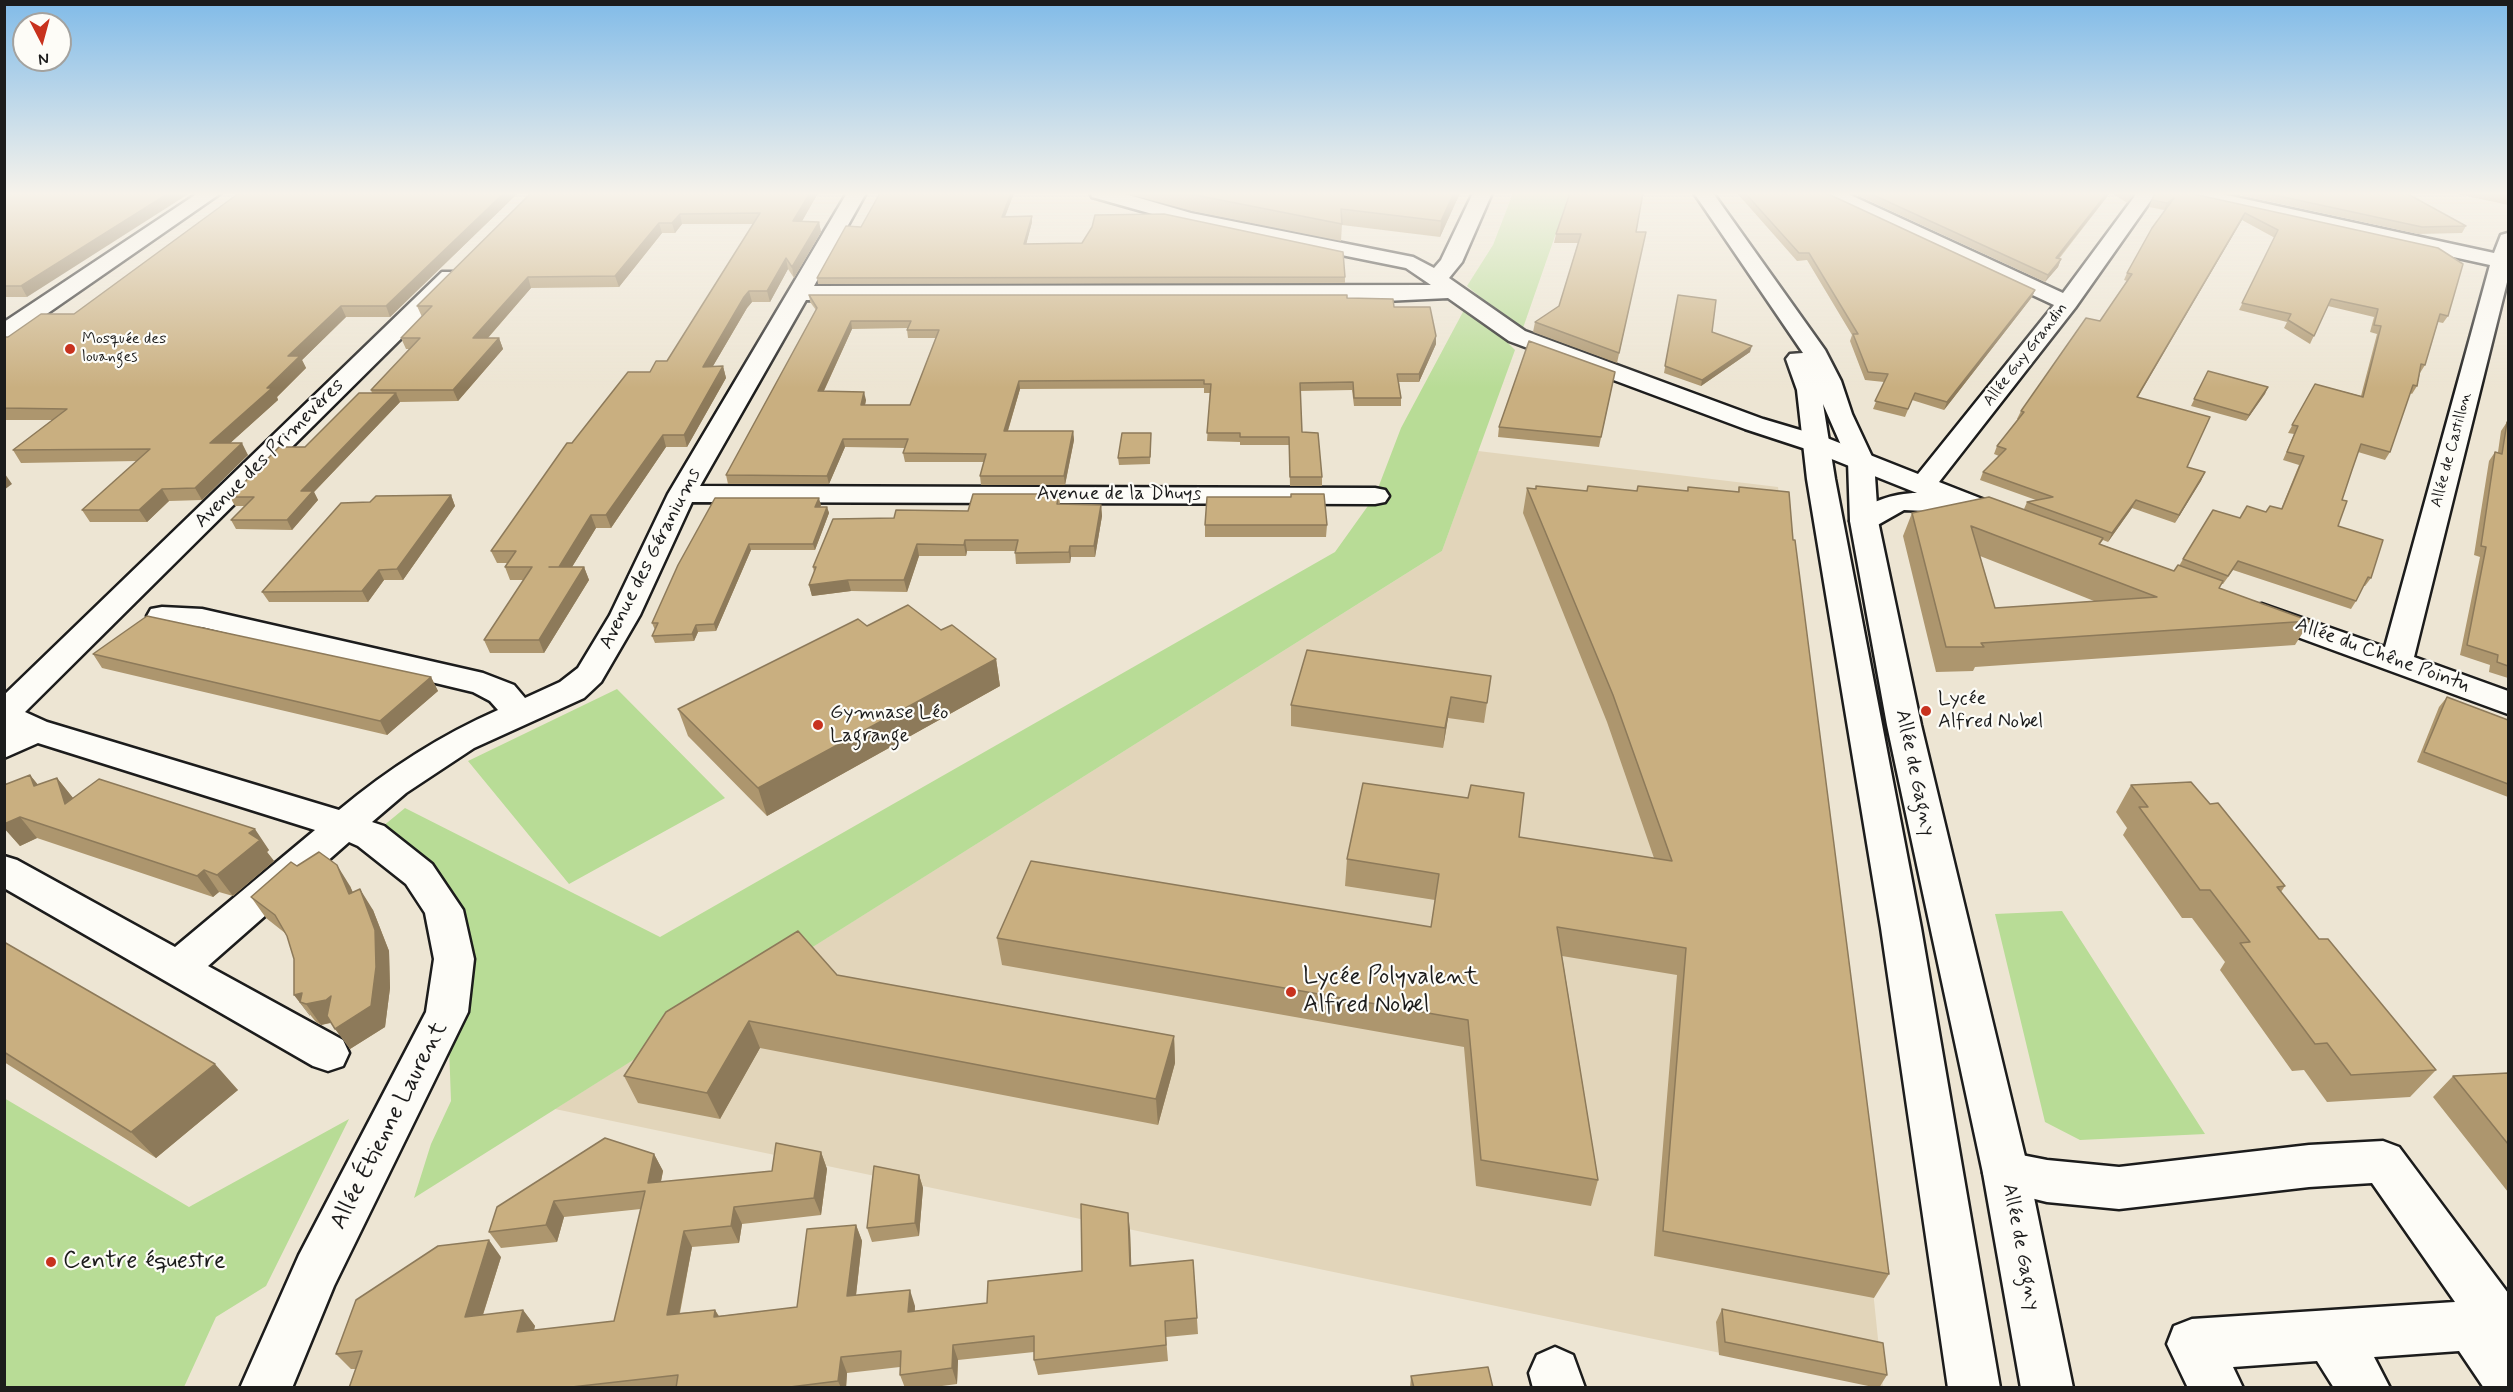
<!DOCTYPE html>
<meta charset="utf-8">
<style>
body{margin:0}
#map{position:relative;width:2513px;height:1392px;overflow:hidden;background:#ede5d3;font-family:Mynerve,sans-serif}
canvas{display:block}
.frame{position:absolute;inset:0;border:6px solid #1c1c1c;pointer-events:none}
.north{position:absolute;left:12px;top:12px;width:60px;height:60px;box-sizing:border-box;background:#fdfcf7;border:2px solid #a3a29f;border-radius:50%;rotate:174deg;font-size:16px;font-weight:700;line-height:24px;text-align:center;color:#1c1c1c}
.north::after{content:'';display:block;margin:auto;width:21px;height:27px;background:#c8321e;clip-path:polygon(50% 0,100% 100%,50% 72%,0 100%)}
</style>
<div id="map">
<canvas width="2513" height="1392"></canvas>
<div class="frame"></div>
<div class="north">N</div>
</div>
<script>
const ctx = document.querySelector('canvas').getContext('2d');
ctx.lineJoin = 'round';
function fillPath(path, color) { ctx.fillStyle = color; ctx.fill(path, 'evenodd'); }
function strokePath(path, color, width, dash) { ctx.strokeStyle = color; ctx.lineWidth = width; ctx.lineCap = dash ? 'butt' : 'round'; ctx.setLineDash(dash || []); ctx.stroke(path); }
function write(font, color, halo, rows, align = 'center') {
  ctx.font = font + ' Mynerve,sans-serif'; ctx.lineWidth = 4.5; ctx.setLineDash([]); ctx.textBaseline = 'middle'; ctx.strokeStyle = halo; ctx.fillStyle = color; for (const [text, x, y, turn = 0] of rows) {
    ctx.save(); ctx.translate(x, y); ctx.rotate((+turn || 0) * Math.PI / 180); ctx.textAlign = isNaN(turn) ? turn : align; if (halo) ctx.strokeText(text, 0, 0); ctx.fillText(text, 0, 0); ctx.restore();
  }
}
fillPath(new Path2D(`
 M1478,451L1778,487L1830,876L1883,1387L555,1109L1442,551Z`), '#e2d5ba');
fillPath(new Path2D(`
 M1513,193H1570L1523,328L1500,314L1467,286L1493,245Z
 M1464,310L1498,333L1515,350L1442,551L414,1198L431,1144L451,1101L444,910L371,836L405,808L660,937L1335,552L1375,496L1401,428Z
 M617,689L725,798L569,884L468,761Z
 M2062,911L2205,1134L2080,1140L2045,1122L1995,914Z
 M4,1098L189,1207L349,1119L266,1286L216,1317L184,1387H5Z`), '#b8dc96');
const minor = new Path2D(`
 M198,193H221L12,338L4,340V322Z
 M847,193H866L814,286L1431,285L1406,268L1188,224L1092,197L1090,193H1122L1191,213L1413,257L1434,268L1441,260L1473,193H1492L1462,262L1449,278L1525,331L1763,419L1827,438L1918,474L2054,305L1822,197L1820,193H1846L2063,293L2137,193H2156L2075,308L1939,482L2018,513L2022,519L2018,525L2008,527L1998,525L1958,509L1947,512L1904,510L1874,527L1864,529L1854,527L1850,521C1863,502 1895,493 1917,493L1809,450L1745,429L1509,341L1448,298L1384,301L806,300L700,486L1375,488L1385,490L1389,496L1385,502L1375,504L692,502L640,615L601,682L584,698L474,748L406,793L372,822L384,826L432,864L463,910L474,959L468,1012L334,1286L292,1388H240L299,1255L426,1012L434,959L425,913L406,884L358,846L349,842L208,966L343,1040L349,1053L343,1066L328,1071L313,1066L4,888V856L17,860L175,947L315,830L38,743L4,758V695L442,272H458L461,277L458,282L25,712L47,722L339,810C388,769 439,736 498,710L490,701L473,692L202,627L151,623L147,616L151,609L162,607L202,609L483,673L514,685L525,698L560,682L578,668L610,615L668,494Z
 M2179,193H2217L2494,253L2501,235L2508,233V278L2414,657L2508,691V714L2251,620L2247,613L2251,606L2262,604L2385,647L2490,265L2188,199Z
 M2383,1141L2399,1147L2508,1293V1388H2484L2459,1351L2374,1357L2390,1388H2334L2317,1361L2233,1367L2243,1388H2188L2167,1344L2174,1326L2192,1319L2455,1302L2372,1183L2309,1187L2119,1209L2047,1202L1990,1188L1983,1173L1990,1158L2006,1152L2047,1160L2119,1167L2309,1145Z
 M1555,1347L1573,1355L1585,1388H1533L1529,1373L1537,1355Z`);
const major = new Path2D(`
 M1694,193H1713L1825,350L1841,381L1852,414L1874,461L1878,521L1921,725L2029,1173L2073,1388H2021L1983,1173L1887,725L1850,521L1848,461L1823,404L1835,479L1921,928L2000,1388H1948L1881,928L1807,479L1797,390L1786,359L1790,354L1803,353Z`);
strokePath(minor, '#1c1c1c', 5);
strokePath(major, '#1c1c1c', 5);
fillPath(minor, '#fdfcf7');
fillPath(major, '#fdfcf7');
fillPath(new Path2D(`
 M4,193L27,297H4Z
 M518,193L390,317H346L302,360L306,368L277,397L278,400L230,443L248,455L202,500L169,501L147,522H90L82,510L137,461L21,463L13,450L52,420H4V337H8L74,314Z
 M531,193H818L802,221L819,222L821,232L794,278L788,269L770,302H752L747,308L713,366H723L726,378L687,447H666L611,528H596L572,567H584L589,580L544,653H490L484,640L524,580H510L505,567L507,563H497L491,551L572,443L650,372L667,361L753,224H682L675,233H662L619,287L531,288L488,338H499L503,349L458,401L400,402L314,492L318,500L292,530L236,529L231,520L244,506H235L230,497L305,447L372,393L371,390L409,349H406L401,338L422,317L417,306Z
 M1014,193L1005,216H1032V222L1026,244L1345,277V283L818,284L817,278Z
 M1125,193H1460L1440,237L1342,225L1341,241L1192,211Z
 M1737,193H1826L2035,290L2032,297L1944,410L1912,400L1905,417L1873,409L1884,382L1865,380L1850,341L1852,335L1807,260L1797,261Z
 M1852,193H2110L2059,259H2061L2058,267L2045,282Z
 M2112,193H2135L2127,203Z
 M2230,193H2406L2466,226L2462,233L2418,234Z
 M2453,193H2508V205Z
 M2191,194L2438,248L2448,316L2443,323L2438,322L2425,365L2420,373L2417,386L2412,394L2410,393L2390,452L2385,460L2358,452L2342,500L2338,526L2371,578L2365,586H2363L2356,601L2351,609L2233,570L2223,584H2222L2219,588L2310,621L2295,645L1975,667L1973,671L1936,672L1903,536L1912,513L2024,509L2027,502L2036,500L1980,480L1983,472L1999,456L1994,454L1997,446L2018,419H2017L2021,411L2100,321L2127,281L2124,280L2127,273L2167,208L2164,210L2149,207L2152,200ZM2242,220L2275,238L2239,310L2287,322L2284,328L2310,344L2328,306L2374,317L2370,332L2377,334L2361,396L2315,384L2288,433L2294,434L2283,460L2299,465L2281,509L2240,518L2183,559L2179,566L2174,571L2100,544L2103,540L2108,542L2132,508L2175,523L2205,472L2187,467L2138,397ZM1980,556L2054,585L2094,601L1995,608Z
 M1636,232H1646L1617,363L1533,332L1535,322L1559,306L1578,243H1554L1556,234Z
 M809,295L1347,298L1394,307L1436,344L1419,382H1399L1401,398V406H1354L1352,390L1300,391L1302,432L1322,477V486H1290L1289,445H1240V442L1207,441L1210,393H1204V388L1020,389L1008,431H1073L1074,440L1065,485H981L980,476L984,462H905L903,453L905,448L845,447L829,484H728L726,475L816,310L810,302ZM907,328V330L908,338H936L910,405H865L866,400L824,391L852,329Z
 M1678,295L1712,332L1750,352L1701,386L1664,373Z
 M2208,371L2268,387L2246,421L2191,406Z
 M1613,382L1599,447L1498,437L1499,427Z
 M2507,422H2508V678L2489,672L2490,665L2460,655L2480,557L2474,555L2489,461L2495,452H2498L2501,431Z
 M1151,433L1150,464L1119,465L1118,458Z
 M1588,486L1637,491L1638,486L1687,491L1688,487L1738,492L1739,487L1793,540L1889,1274L1874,1298L1654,1256L1677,975L1562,956L1598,1180L1591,1206L1476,1186L1464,1047L1002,965L997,938L1431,927L1435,900L1345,886L1347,859L1519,837L1654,858L1607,722L1523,513L1527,488L1587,491Z
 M1059,494L1060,504L1101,505L1102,516L1095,557H1071L1070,563L1016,564L1015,551H967L966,556H919L907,592L851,591L812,596L809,585L814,572L813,567L894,518L968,511Z
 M451,495L455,506L403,580H384L368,602H269L262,592L370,502Z
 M821,505L820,507H827L829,513L815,550H751L716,631L698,632L694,641L655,643L652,636L655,630L652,623L678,565Z
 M1205,525H1327L1326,537H1205Z
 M867,626L941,630L996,659L1000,686L767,816L688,736L678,709Z
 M93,654L431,677L438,691L387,735L102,668Z
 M1491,676L1484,723L1448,718L1443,748L1291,726V705Z
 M2447,697L2508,720V797L2417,762L2439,707Z
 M30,775L38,785L57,778L73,798L269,850L267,852L274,861L233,896L219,892L213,897L37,838L20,846L4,828V785Z
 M2131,785L2210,804L2285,886L2281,892L2319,939L2436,1070L2410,1097L2327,1102L2304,1070L2292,1071L2220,970L2225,962L2192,918H2182L2123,835L2127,828L2116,812Z
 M297,866L350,886L353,893L373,910L389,951L390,988L385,1027L350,1049L331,1023L321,1025L316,1022L294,995V959L287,936L285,933L266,918L251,897Z
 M4,942L238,1090L156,1158L4,1062Z
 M837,975L1174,1036L1175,1063L1158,1125L760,1048L720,1119L638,1103L624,1076Z
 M2508,1073V1192L2433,1097L2453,1076Z
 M821,1152L827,1169L821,1215L742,1224L739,1243L692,1247L680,1313L715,1310L719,1316L797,1307L856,1225L862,1241L856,1296L915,1306V1311L987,1303L1082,1271L1130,1230L1131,1266L1193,1260L1198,1334L1166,1337L1168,1361L1038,1375L1034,1360V1352L958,1360L957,1384L927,1388H905L900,1375V1367L847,1373L846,1388H349L356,1369H351L336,1354L501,1257L483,1315L523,1310L535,1326L534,1330L614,1321L641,1209L564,1217L557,1242L501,1248L489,1232L654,1154L663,1171L661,1182L772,1171Z
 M919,1175L923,1188L919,1236L872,1242L867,1228Z
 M1722,1309L1887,1375L1879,1388H1878L1719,1355L1716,1322Z
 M1411,1376L1493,1388H1410Z`), '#ad966e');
fillPath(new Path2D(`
 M169,193H190L27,297L21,286Z
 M504,193H518L390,317L386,306Z
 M810,193H818L796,232L793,221Z
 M1011,193H1014L1003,222L1002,217Z
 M1454,193H1460L1440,237L1441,221Z
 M2107,193H2110L2053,265L2056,258Z
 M2132,193H2135L2127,203L2130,196Z
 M2174,198L2171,205L2164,210L2167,203Z
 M2245,213L2242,220L2133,404L2137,397Z
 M680,214L682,224L675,233L672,223Z
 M1032,216V222L1025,249L1024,244Z
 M819,222L821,232L794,278L792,267Z
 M659,223L662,233L619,287L615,276Z
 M786,258L788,269L770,302L767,291Z
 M2061,259L2058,267L2045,282L2048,275Z
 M528,277L531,288L478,349L473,338Z
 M2035,290L2032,297L1944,410L1947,402Z
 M749,291L752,302L747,308L706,378L703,367L744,297Z
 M341,306L346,317L302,360L306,368L277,397L278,400L217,455L210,443L288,356Z
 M851,321L852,329L820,399L818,391Z
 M1436,336V344L1419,382V374Z
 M499,338L503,349L458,401L453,390Z
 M1752,346L1750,352L1701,386L1702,380Z
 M723,366L726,378L687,447L684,435Z
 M1019,381L1020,389L1005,440L1004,431Z
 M2268,387L2265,394L2246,421L2249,415Z
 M864,392L866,400L863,414L861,405Z
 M396,393L400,402L314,492L318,500L292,530L287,520L301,491Z
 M1073,431L1074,440L1065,485L1064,476Z
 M663,435L666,447L611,528L606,515Z
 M843,439L845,447L829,484L827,476Z
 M242,443L248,455L202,500L195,488Z
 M2205,472L2201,481L2175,523L2179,515Z
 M4,474H5L12,484L4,490Z
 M162,489L169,501L147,522L139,510Z
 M451,495L455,506L403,580L397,569Z
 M819,498L821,505L817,514L815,507Z
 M2136,500L2132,508L2108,542L2112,533Z
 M1101,505L1102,516L1095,557L1094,546Z
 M827,507L829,513L815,550L813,544Z
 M591,515L596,528L564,580L559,567Z
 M965,540L967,551L966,556L964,545Z
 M749,544L751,550L716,631L714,624Z
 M917,544L919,556L907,592L904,580Z
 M1070,546L1071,557L1070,563L1069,552Z
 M584,567L589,580L544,653L539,640Z
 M379,570L384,580L368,602L362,591Z
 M848,580L851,591L812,596L809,585Z
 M696,625L698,632L694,641L692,634Z
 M996,659L1000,686L767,816L758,788Z
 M431,677L438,691L387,735L380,721Z
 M1451,697L1448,718L1443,748L1445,728Z
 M30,775L47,796L34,786Z
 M57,778L73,798L65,804Z
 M20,817L37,838L20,846L4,828V824Z
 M255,829L269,850L267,852L274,861L233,896L217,875L249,833Z
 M337,865L350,886L363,915L349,894Z
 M204,870L219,892L213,897L197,876Z
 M360,889L373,910L389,951L390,988L385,1027L350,1049L335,1029Z
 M302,993L331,996L341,1020L321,1025L306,1004L300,1002L310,1015V1016L294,995Z
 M749,1021L760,1048L720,1119L707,1093Z
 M1174,1036L1175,1063L1158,1125L1156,1099Z
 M215,1064L238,1090L156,1158L131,1132Z
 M821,1152L827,1169L821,1215L814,1198Z
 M654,1154L663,1171L657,1199L648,1183Z
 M919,1175L923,1188L919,1236L915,1223Z
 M554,1201L564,1217L557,1242L546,1225Z
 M734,1207L742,1224L739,1243L731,1226Z
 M1128,1213L1130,1230L1132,1283L1130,1266Z
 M856,1225L862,1241L854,1312L847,1296Z
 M684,1231L692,1247L676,1330L667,1315Z
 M489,1240L501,1257L477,1333L465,1317Z
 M910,1290L915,1306L913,1327L908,1312Z
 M523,1310L535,1326L529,1348L517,1332Z
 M715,1310L724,1326L714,1317Z
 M953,1345L958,1360L957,1384L952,1368Z
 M841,1357L847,1373L846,1388H841L838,1381Z`), '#8d7a5a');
const building = new Path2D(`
 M4,193H169L21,286H4Z
 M239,193H504L386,306H341L288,356H300L267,388H272L210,443H242L195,488L162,489L139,510H82L150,449L13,450L67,409L4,408V337H8L41,314H74Z
 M531,193H810L793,221L819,222L792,267L786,258L767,291H749L744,297L703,367L723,366L684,435H663L606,515H591L559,567H549H584L539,640H484L532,567H505L516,551H491L567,443H572L628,372H650L656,361H667L760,213L680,214L672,223H659L615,276L528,277L473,338H499L453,390H371L420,338H401L432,306H417Z
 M880,193H1011L1002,217L1032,216L1024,244L1082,243L1092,227L1095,215L1164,214L1343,252L1345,277L817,278L846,226L861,227Z
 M1185,193H1454L1441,221L1341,209L1342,224Z
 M1570,193H1643L1636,232H1646L1619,353L1535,322L1559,306L1581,234H1556Z
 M1745,193H1826L2035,290L1947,402L1915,393L1908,409L1875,401L1888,374L1868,372L1853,334H1858L1809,253H1799Z
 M1869,193H2107L2056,258L2061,259L2048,275Z
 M2155,193H2189L2438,248L2463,264L2448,316L2440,314L2425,365L2421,364L2417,386L2413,385L2390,452L2361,444L2352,470L2342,500L2347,501L2338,526L2383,540L2371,578L2368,577L2356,601L2238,561L2228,576L2183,559L2213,510L2240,518L2247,506L2266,512L2270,506L2282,509L2304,456L2287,452L2298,426L2292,425L2315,384L2363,397L2381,326L2374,325L2378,309L2331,299L2314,336L2288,320L2291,314L2242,303L2278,230L2245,213L2137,397L2210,417L2187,467L2205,472L2179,515L2136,500L2112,533L2027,502L2053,497L1983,472L2006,449L1997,446L2024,412L2021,411L2086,318L2100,321L2132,274L2127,273L2152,228L2174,198L2167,203L2152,200Z
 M2265,193H2406L2466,226L2422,227Z
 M2496,193H2508V196Z
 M809,295H1347V298L1393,299L1394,307H1430L1436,336L1419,374H1397L1401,398H1354L1353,382L1300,383L1302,432L1318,433L1322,477H1290L1289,437H1240V433H1207L1211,384H1204V380L1019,381L1004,431H1073L1064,476H980L986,454L903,453L908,439H843L827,476L726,475L817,308ZM851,321H911L907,330H939L910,405H861L864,392L818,391Z
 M1678,295L1716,300L1712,332L1752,346L1702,380L1665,366Z
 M1529,341L1615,372L1601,437L1499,427Z
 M2208,371L2268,387L2249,415L2194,399Z
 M359,393H396L301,491H313L287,520H231L254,497H230L279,447H305Z
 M2507,422H2508V666L2497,662L2498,655L2467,645L2486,547L2481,546L2495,452L2502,454Z
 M1122,433H1151L1150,457L1118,458Z
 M1536,486L1587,491L1588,486L1637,491L1638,486L1688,491V487L1739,492V487L1789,492L1793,540H1795L1889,1274L1663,1231L1686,948L1557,927L1598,1180L1481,1160L1468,1020L997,938L1031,861L1431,927L1439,874L1347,859L1363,783L1468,798L1471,785L1524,793L1519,837L1672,861L1613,695L1527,488L1536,489Z
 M973,494H1059L1057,504L1101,505L1094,546H1070L1069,552L1015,553L1018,540H965L964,545L917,544L904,580H848L809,585L816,567H813L833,519L894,518L896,510L968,511Z
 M1291,494H1324L1327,525H1205L1207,497H1291Z
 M451,495L397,569L379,570L362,591L262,592L341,503L370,502L376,496Z
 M1989,497L2103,538L2099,544L2174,571L2178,565L2223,581L2219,588L2310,621L1981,643L1984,647H1946L1912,513ZM1971,526L2157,597L1995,608Z
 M715,498H819L815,507H827L813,544H749L714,624L696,625L692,634L652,636L658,623H652L678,565Z
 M908,605L941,630L952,625L996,659L758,788L678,709L858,619L867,626Z
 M147,616L431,677L380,721L93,654Z
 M1307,650L1491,676L1487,703L1451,697L1445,728L1291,705Z
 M2447,697L2508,720V784L2424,752Z
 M30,775L34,786L57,778L65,804L99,779L255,829L249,833L260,840L217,875L204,870L197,876L20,817L4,824V785Z
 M2191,782L2210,804L2218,803L2285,886L2277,887L2319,939H2328L2436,1070L2351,1075L2327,1043L2315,1044L2240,943L2250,942L2210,890H2200L2139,807H2148L2131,785Z
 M319,852L337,865L349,894L360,889L375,930L376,967L371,1006L335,1029L327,1016L331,996L326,1000L306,1004L300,1002L302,993L294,995V959L287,936L275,915L251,897L291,862L297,866Z
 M798,931L837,975L1174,1036L1156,1099L749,1021L707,1093L624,1076L666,1012Z
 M4,942L215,1064L131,1132L4,1052Z
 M2508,1073V1144L2453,1076Z
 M605,1138L654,1154L648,1183L772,1171L776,1143L821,1152L814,1198L734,1207L731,1226L684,1231L667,1315L715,1310L714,1317L797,1307L807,1229L856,1225L847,1296L910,1290L908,1312L987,1303L988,1281L1082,1271L1081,1204L1128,1213L1130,1266L1193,1260L1197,1318L1165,1321L1166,1345L1034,1360V1336L953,1345L952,1368L900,1375L901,1351L841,1357L838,1381L782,1388H676L678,1375L563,1388H349L362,1351L336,1354L356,1300L438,1246L489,1240L465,1317L523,1310L517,1332L614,1321L645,1191L554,1201L546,1225L489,1232L497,1207Z
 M874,1166L919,1175L915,1223L867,1228Z
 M1722,1309L1883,1343L1887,1375L1725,1342Z
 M1488,1367L1493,1388H1414L1411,1376Z`);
fillPath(building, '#c9af80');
strokePath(building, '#8d7a5a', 1.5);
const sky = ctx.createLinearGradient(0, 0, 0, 388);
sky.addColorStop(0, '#81bbe8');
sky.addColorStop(0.5, '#f7f3eb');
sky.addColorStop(1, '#f7f3eb00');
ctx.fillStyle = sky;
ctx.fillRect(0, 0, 2513, 388);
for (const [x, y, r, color] of [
 [70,349,6,"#c8321e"],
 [1926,711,6,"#c8321e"],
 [818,725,6,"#c8321e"],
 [1291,992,6,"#c8321e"],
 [51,1262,6,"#c8321e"]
]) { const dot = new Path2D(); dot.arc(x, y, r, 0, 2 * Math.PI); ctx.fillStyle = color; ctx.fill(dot); strokePath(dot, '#fdfcf7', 2); }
write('16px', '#1c1c1c', '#fdfcf7', [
 ["Mosquée des",82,340],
 ["louanges",82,358]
], 'left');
write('16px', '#1c1c1c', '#fdfcf7', [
 ["Allée Guy Grandin",2026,355,-52],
 ["Allée de Castillon",2452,450,-75]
]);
write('20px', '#1c1c1c', '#fdfcf7', [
 ["Avenue des Primevères",270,454,-45],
 ["Avenue de la Dhuys",1119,495],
 ["Avenue des Géraniums",651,559,-63],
 ["Allée du Chêne Pointu",2382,656,20],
 ["Allée de Gagny",1914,773,78],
 ["Allée de Gagny",2020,1247,79]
]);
write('20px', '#1c1c1c', '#fdfcf7', [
 ["Lycée",1938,700],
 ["Alfred Nobel",1938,723],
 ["Gymnase Léo",830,714],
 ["Lagrange",830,737]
], 'left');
write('24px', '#1c1c1c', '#fdfcf7', [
 ["Lycée Polyvalent",1303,978],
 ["Alfred Nobel",1303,1006],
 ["Centre équestre",63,1262]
], 'left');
write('24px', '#1c1c1c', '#fdfcf7', [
 ["Allée Étienne Laurent",390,1126,-63]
]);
</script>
